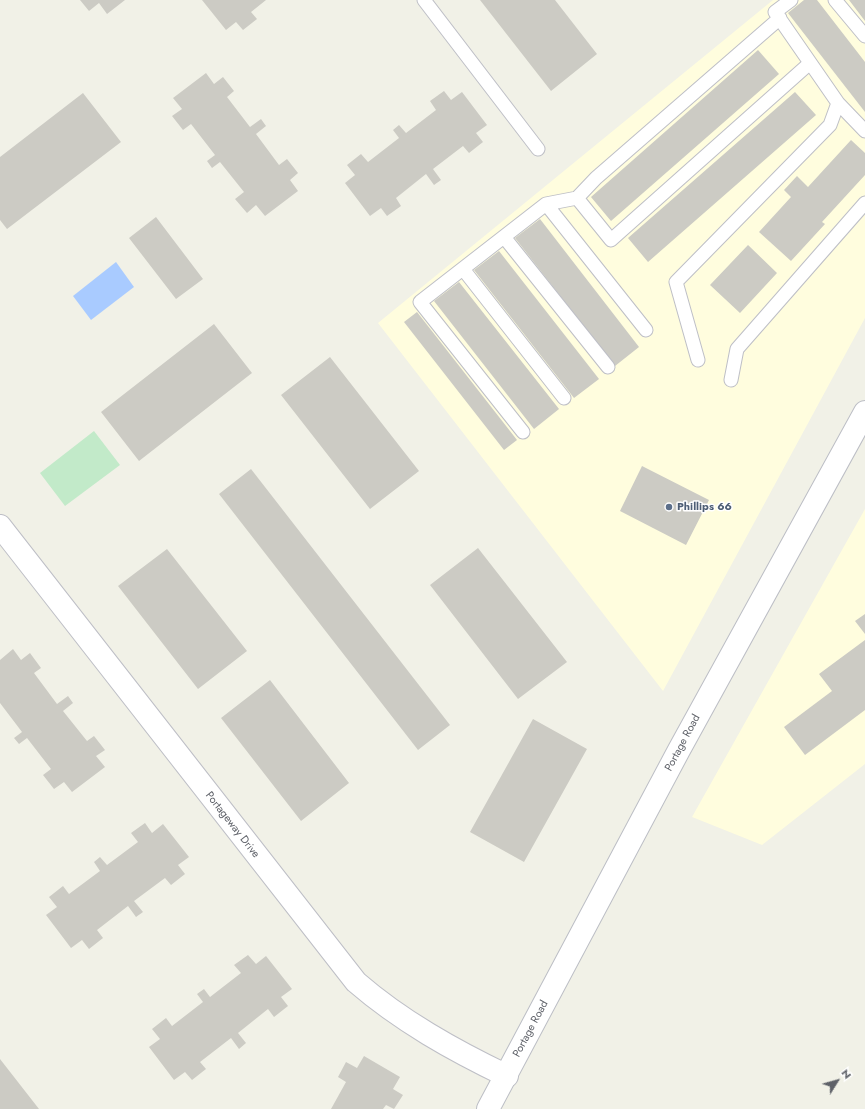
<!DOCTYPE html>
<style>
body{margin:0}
#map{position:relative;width:865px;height:1109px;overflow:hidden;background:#f1f1e7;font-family:Jost,sans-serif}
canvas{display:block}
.north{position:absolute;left:817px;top:1061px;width:40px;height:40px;-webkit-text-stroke:3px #fff;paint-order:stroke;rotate:53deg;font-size:11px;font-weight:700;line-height:16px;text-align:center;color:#5e6168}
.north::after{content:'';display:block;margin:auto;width:14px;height:18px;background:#5e6168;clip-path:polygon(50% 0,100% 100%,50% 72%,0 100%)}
</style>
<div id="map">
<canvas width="865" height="1109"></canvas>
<div class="north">N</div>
</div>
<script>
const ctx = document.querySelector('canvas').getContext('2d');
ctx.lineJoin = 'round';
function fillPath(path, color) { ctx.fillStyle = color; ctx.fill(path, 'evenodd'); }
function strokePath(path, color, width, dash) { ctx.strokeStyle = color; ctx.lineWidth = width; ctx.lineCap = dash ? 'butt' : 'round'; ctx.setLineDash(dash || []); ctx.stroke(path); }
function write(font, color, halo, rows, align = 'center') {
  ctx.font = font + ' Jost,sans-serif'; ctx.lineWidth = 3; ctx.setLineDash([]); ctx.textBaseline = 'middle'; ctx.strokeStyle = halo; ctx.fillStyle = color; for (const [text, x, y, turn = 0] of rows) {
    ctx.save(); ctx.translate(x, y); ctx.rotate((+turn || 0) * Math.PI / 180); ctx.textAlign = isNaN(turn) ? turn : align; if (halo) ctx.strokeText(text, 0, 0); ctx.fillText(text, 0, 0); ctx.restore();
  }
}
fillPath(new Path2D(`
 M773,0H865V318L663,691L378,323Z
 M865,509V764L762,845L692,817Z`), '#fffdde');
fillPath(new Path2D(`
 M94,431L120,465L65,506L40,473Z`), '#c2eac9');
fillPath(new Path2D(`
 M116,262L134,287L91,320L73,296Z`), '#a9cbff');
fillPath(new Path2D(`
 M80,0H125L107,14L99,3L89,11Z
 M202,0H266L251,12L257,19L243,30L236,22L226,30Z
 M480,0H555L597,54L551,91Z
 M804,0H817L865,62V112L788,13Z
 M849,0H865V21Z
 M758,50L779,74L611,221L591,197Z
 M206,73L214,84L223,77L234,91L227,97L250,127L261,119L266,126L256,134L279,165L287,159L298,173L290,180L298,191L265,216L256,205L247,213L235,199L244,192L220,162L212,168L207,161L215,155L191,124L183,130L172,116L182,109L173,98Z
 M444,91L451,100L462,92L487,125L476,133L483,142L469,153L463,146L433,169L441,180L434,185L426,174L396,198L401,206L387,216L381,208L370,216L345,183L355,175L347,165L361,154L368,162L399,138L393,130L399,125L406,133L436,110L430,101Z
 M795,92L816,115L648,262L628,238Z
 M83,93L121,142L7,229L0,220V157Z
 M851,140L865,153V175L822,222L825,224L791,261L759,232L791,197L784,190L797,176L808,187Z
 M156,217L203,279L176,299L129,238Z
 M540,219L639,347L615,366L515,238Z
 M748,245L777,273L740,313L710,285Z
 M499,251L599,379L574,398L474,270Z
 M459,282L559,409L534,429L434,301Z
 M417,312L517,440L504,450L404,322Z
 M214,324L252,373L139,461L101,412Z
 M330,357L419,471L370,509L281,395Z
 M642,466L709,500L686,545L620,511Z
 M251,469L450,725L418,750L219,494Z
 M478,548L567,662L518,699L430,585Z
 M167,549L247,651L198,689L118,586Z
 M865,614V634L855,621Z
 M865,640V710L805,755L784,727L832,691L819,674Z
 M13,649L21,660L30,653L41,668L34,673L57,704L68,696L73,703L63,711L87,741L94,736L105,750L96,756L105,767L72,792L64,782L54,789L43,775L51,769L27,738L19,744L14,738L22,732L0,703V660Z
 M270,680L349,783L301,821L221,718Z
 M533,719L587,749L524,862L470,832Z
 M145,823L152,833L163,824L189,857L178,865L185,874L171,885L165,878L134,901L143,912L136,917L128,906L97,930L103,938L89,949L82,940L71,948L46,915L57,907L49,897L63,886L69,894L100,871L94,862L100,857L107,865L138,842L131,833Z
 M248,955L256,964L266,956L292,989L281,997L288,1006L274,1017L268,1009L238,1033L246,1043L239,1049L231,1038L200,1062L206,1069L192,1080L185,1072L174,1080L149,1047L160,1039L152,1029L166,1018L172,1026L203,1002L197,994L204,989L210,997L241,973L234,965Z
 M364,1056L400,1077L393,1089L403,1095L394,1109L386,1105L383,1109H331L346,1082L338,1077L346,1062L357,1068Z
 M0,1059L39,1109H0Z`), '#cccbc4');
const lane = new Path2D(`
 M424,0L538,149
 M791,0L775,12L838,103L865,131
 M835,0L865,36
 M780,18L596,178L577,198L611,240L810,63
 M546,204L646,330
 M504,237L608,367
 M463,269L564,398
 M698,360L676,282L830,125L838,103
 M731,380L737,349L865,203
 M523,432L420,302L546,204L577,198`);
const street = new Path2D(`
 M0,526L356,982C401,1021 453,1050 507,1076`);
const secondary = new Path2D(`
 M488,1109L679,750L865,412`);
strokePath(lane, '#bebfc6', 15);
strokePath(street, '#bebfc6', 24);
strokePath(secondary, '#bcbec5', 24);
strokePath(lane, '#fff', 13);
strokePath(street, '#fff', 22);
strokePath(secondary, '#fff', 22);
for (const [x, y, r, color] of [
 [669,507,4,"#5c6f8a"]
]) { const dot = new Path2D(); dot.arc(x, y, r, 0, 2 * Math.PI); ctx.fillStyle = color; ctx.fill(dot); strokePath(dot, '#fff', 1.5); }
write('bold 11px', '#4e5e75', '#fff', [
 ["Phillips 66",677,507]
], 'left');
write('11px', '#5e6168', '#fff', [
 ["Portage Road",683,743,-62],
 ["Portageway Drive",232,825,52],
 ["Portage Road",531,1029,-62]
]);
</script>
